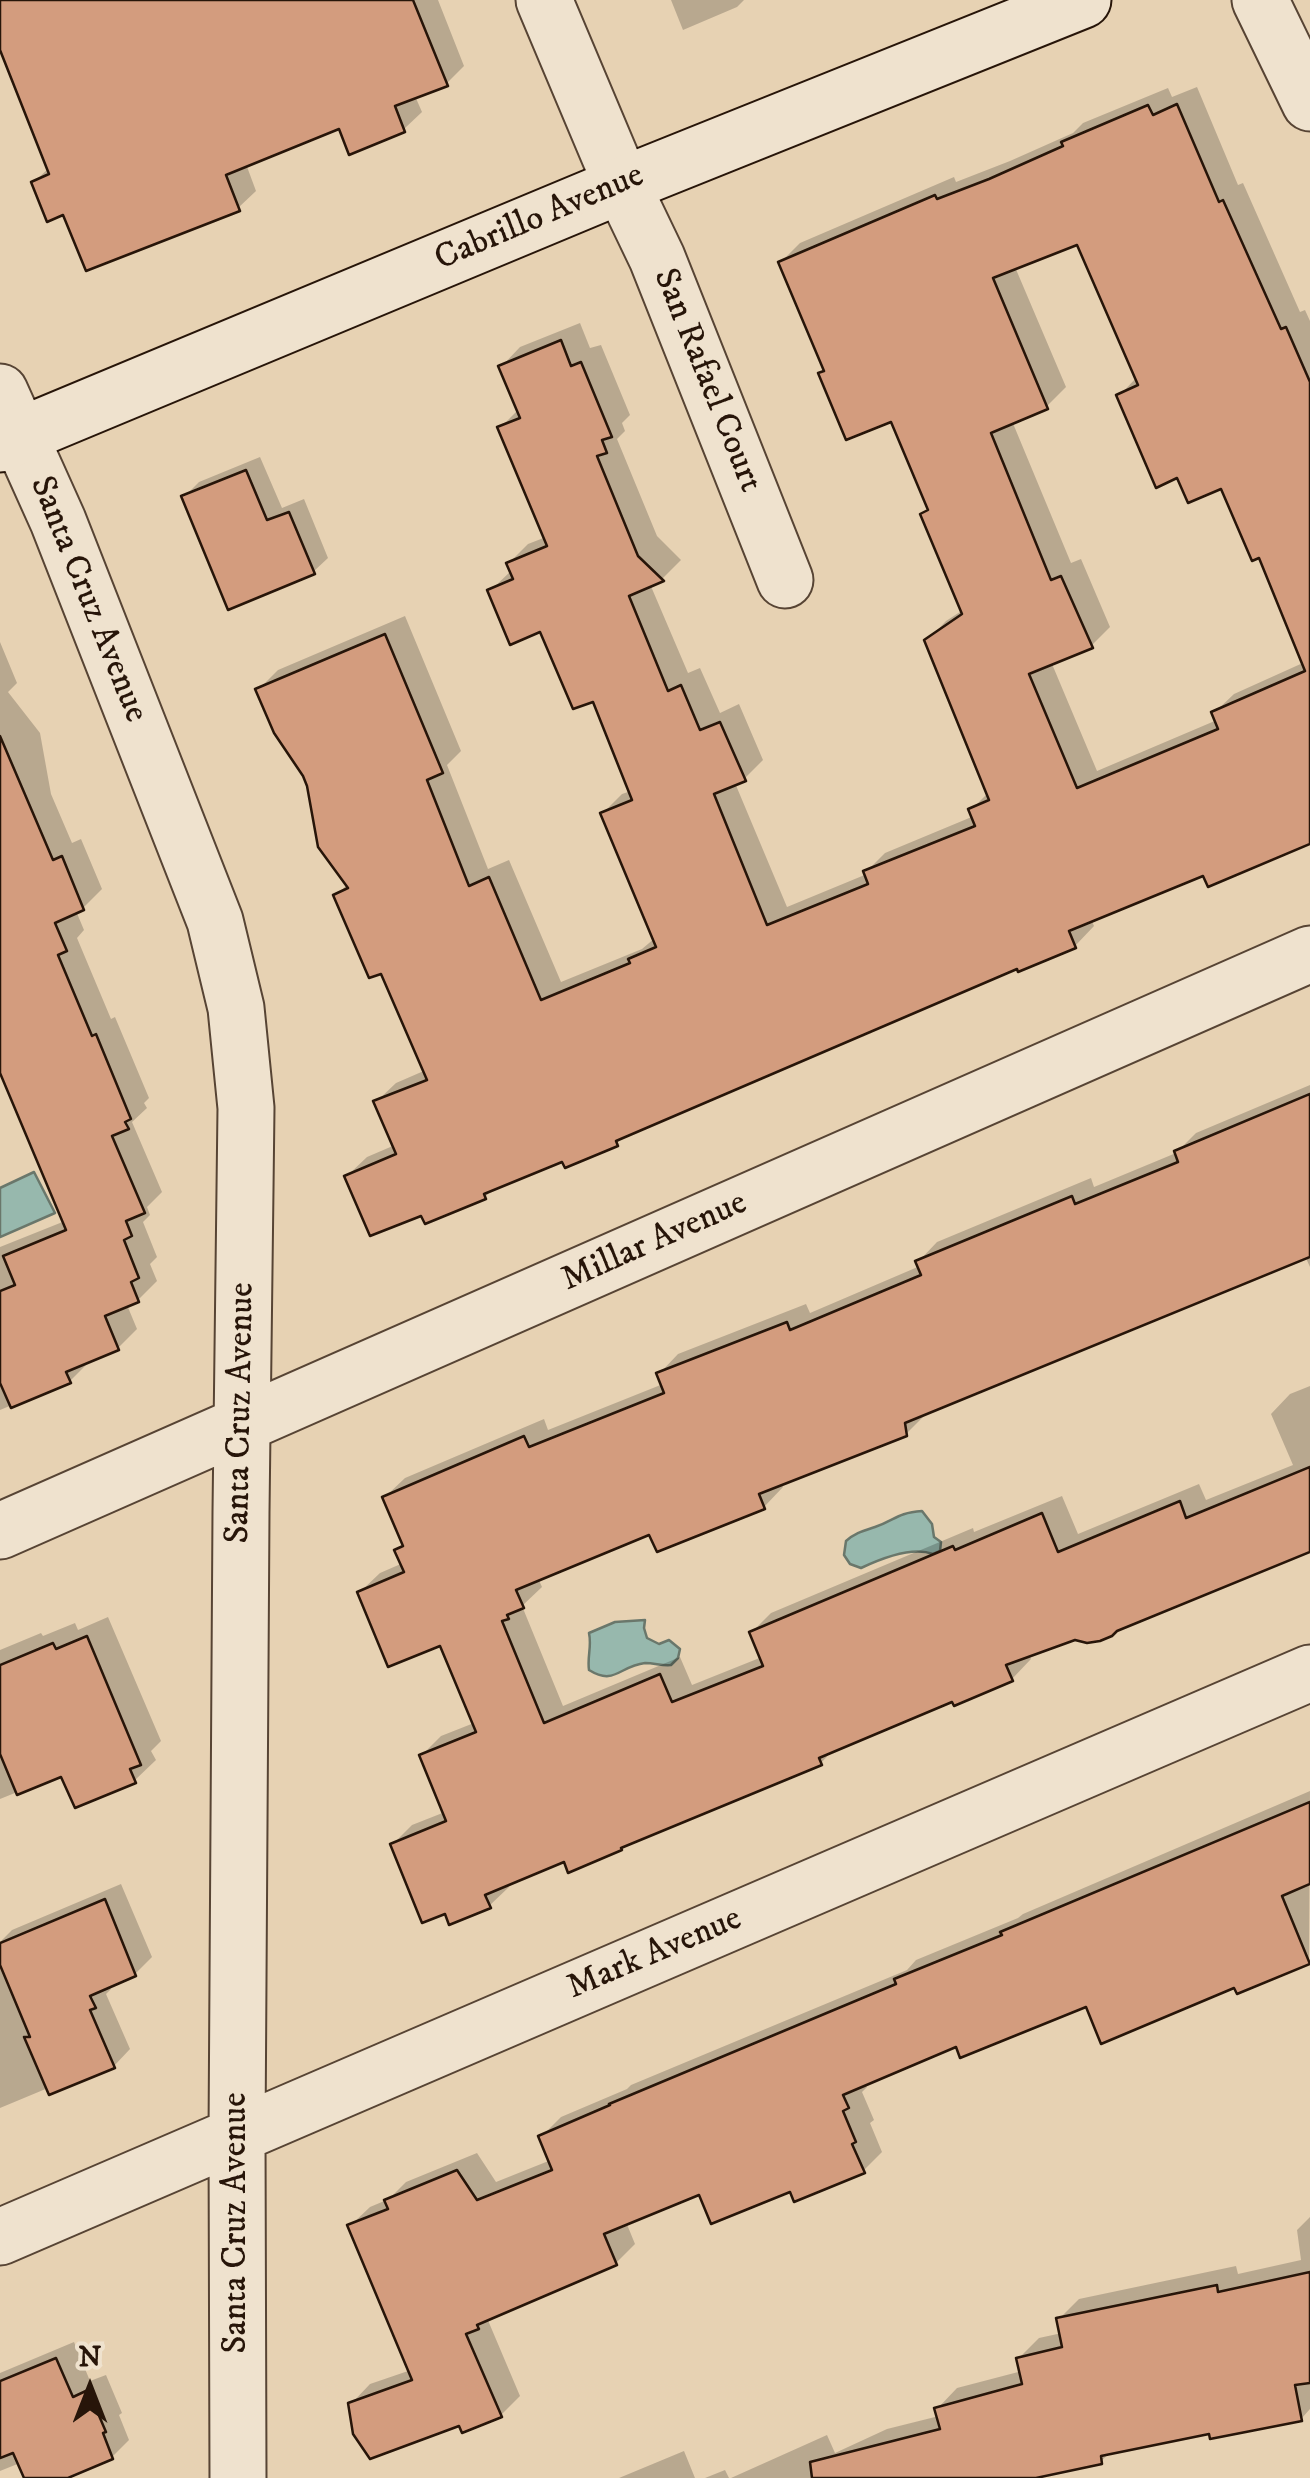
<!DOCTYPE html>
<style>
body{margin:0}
#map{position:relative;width:1310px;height:2478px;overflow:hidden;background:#e7d2b3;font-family:"IM FELL DW Pica",serif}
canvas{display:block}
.north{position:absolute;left:40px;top:2338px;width:100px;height:100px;-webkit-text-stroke:8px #efe2ce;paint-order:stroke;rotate:0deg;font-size:28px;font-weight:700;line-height:40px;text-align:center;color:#271509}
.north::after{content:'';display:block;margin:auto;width:35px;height:45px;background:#271509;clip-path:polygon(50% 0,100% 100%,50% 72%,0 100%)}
</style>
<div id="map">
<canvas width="1310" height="2478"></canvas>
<div class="north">N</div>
</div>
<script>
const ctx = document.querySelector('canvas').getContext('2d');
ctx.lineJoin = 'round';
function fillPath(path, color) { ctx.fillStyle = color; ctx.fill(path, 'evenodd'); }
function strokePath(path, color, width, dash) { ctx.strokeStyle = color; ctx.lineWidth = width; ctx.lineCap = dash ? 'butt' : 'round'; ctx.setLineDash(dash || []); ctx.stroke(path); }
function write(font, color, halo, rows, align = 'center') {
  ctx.font = font + ' "IM FELL DW Pica",serif'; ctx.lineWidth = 8; ctx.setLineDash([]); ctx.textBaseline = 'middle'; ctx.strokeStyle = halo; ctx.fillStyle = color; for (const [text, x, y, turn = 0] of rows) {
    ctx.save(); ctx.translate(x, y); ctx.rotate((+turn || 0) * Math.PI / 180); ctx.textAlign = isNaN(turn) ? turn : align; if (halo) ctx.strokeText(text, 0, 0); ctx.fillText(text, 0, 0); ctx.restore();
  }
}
const water = new Path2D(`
 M34,1172L55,1213L0,1237V1188Z
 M922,1511L932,1524L934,1537L941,1542L940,1551L933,1554C912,1546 880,1559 861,1568L850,1564L844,1555L846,1541C855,1533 863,1531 875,1527C896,1520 896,1513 922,1511Z
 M645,1620L644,1628L647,1638L659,1644L669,1640L680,1649L678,1658L671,1665C662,1666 655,1663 645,1663C619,1666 615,1686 589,1670C587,1656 592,1647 589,1633L615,1622Z`);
fillPath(water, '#97b8ad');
strokePath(water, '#6a776b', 2.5);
fillPath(new Path2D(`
 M0,0H438L464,66L446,84L415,96L422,112L404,129L350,152L340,125L246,164L256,191L238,208L34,182L49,168L0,43Z
 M671,0H744L737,7L683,30Z
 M1197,87L1238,185L1243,183L1300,312L1305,310L1310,321V842L1204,873L1091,919L1094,926L1075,946L1018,966L627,1133L616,1144L563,1158L496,1186L485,1197L422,1212L347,1176L367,1157L395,1145L376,1102L396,1083L426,1070L382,971L336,895L348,884L309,785L258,690L278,670L405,616L461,751L447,765L488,869L509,860L561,982L642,949L655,938L603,813L622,794L631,791L594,698L542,629L490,591L512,570L509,563L528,544L546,537L500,428L519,409L501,367L520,347L580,323L590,348L601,345L630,415L622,423L625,431L617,439L657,536L681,560L663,578L650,584L688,673L700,668L720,713L739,704L763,760L744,779L735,783L787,907L867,874L866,872L885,853L974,816L971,810L989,792L927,641L946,621L963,610L923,515L930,508L892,419L821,374L826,368L781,262L800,243L954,177L956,182L1010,161L1073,133L1083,123L1168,88L1172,97ZM1078,241L1137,377L1119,396L1178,474L1223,485L1260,554L1305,662L1234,694L1214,713L1217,720L1097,771L1052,664L1091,646L1110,627L1081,559L1071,563L1012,421L1046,407L1066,387L1015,267Z
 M260,457L282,508L304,499L328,558L313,572L184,497L199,482Z
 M0,642L17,683L8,692L40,733L51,794L72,843L81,839L102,889L83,908L76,911L84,930L77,938L111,1019L115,1017L149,1098L144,1103L147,1108L132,1122L162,1192L147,1207L150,1215L143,1222L157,1257L150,1264L157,1281L138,1300L127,1305L137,1329L118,1348L89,1362L70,1381L0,1410V1247L65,1221L0,1067Z
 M1310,1085V1267L1305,1256L926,1414L906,1434L781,1483L783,1487L764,1507L651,1532L538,1578L542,1587L522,1606L563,1706L680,1657L692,1685L762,1657L752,1632L771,1613L973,1528L974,1532L1062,1496L1078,1534L1199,1484L1206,1500L1293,1465L1271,1414L1290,1394L1310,1386V1550L1029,1654L1031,1659L1012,1679L953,1699L834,1749L821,1763L507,1883L509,1887L489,1906L446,1910L393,1844L412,1825L445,1812L422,1755L441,1736L474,1723L441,1643L360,1592L380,1573L403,1563L397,1550L405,1543L385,1497L405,1478L544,1419L548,1430L663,1384L659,1374L678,1354L806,1304L810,1313L920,1266L918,1262L937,1242L1091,1178L1094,1187L1176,1153L1196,1133Z
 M108,1617L161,1741L151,1751L156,1760L134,1781L62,1774L0,1799V1650L41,1633L43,1636L75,1623L78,1630Z
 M1310,1791L1309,1962L1236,1985L1088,2004L957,2043L865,2083L867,2087L862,2092L874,2120L870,2123L882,2152L863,2171L791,2189L701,2192L626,2222L635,2244L616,2263L487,2318L520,2396L501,2415L461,2423L351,2404L370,2384L411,2370L350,2226L370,2207L389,2199L406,2182L477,2153L496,2182L551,2160L541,2137L561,2117L627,2089L631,2085L907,1970L916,1960L1018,1918L1023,1914Z
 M121,1884L152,1957L135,1974L109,1985L111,1989L106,1994L130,2049L114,2066L48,2088L0,2108V1942L12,1930Z
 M1310,2217V2409L1301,2419L1211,2431L1111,2452L1101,2461L1033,2478H731L827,2435L835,2453L887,2429L939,2416L937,2409L957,2388L1022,2371L1019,2358L1039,2338L1062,2333L1059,2319L1079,2299L1236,2266L1238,2274L1301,2260L1297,2230Z
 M74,2342L90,2381L106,2375L122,2413L119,2415L129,2440L112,2457L61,2478H26L20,2463L0,2471V2373Z
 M684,2451L695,2478H619Z
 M725,2470L729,2478H705Z`), '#0003');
const building = new Path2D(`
 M0,0H413L448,86L395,106L405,132L349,155L339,129L226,175L240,211L86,271L63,215L47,222L31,182L49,174L0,50Z
 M1177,104L1219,202L1223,200L1281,329L1286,327L1310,382V844L1208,887L1203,876L1069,931L1076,948L1018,972L1017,969L616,1141L618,1146L565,1168L562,1162L484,1194L486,1199L425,1224L421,1216L370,1236L344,1176L396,1154L373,1101L427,1080L381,974L369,978L333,895L348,888L318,847L307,786L303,776L274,733L255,689L385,634L443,773L427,780L469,886L489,877L541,1000L630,963L628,959L656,947L600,813L632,800L593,702L573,709L540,632L510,645L487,590L513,579L506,563L547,546L497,427L520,418L498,366L561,340L571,366L581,362L612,437L602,440L607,453L597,456L638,556L664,581L629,596L668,691L681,685L700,730L720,722L746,781L714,794L767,925L868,884L863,871L975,826L968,809L989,800L924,640L962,614L920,514L928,510L891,422L846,440L818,373L824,371L778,262L935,195L937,199L989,179L1063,146L1061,142L1148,105L1153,115ZM1077,245L1138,385L1116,395L1156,488L1177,478L1188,503L1221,489L1252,561L1259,558L1305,671L1211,712L1218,729L1077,788L1029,674L1093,648L1061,576L1051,580L991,433L1048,409L993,278Z
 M246,470L267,520L289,512L315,574L228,610L181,496Z
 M0,736L53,860L62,856L84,910L55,923L67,951L58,955L92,1036L96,1034L131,1119L125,1122L129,1129L112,1136L145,1213L126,1221L132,1236L124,1240L139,1278L131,1282L139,1302L105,1316L119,1350L66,1372L71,1383L11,1408L0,1383V1291L15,1285L3,1256L66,1230L0,1073Z
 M1310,1094V1257L905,1423L907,1436L759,1494L765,1509L657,1552L649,1535L516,1590L524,1608L507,1615L509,1619L502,1621L544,1723L660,1674L672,1702L763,1666L749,1632L953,1546L955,1550L1042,1513L1058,1552L1180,1501L1186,1518L1310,1467V1552L1117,1631L1112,1636L1100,1641L1087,1643L1075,1640L1006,1665L1013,1681L954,1706L952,1702L819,1758L822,1765L621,1848L622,1850L568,1873L564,1862L485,1895L491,1908L449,1925L445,1914L422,1923L390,1844L446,1821L419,1755L476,1732L440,1646L388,1667L357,1592L404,1572L394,1550L403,1546L382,1497L524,1436L529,1447L664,1393L656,1373L787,1322L790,1330L921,1275L915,1261L1072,1196L1075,1204L1178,1162L1174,1151Z
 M87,1636L141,1765L130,1769L136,1783L75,1808L61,1777L17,1795L0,1754V1665L53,1643L56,1649Z
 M1310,1802V1884L1282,1896L1310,1964L1237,1994L1234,1988L1101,2044L1086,2007L960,2058L956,2047L843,2095L849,2108L843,2111L856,2142L852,2144L865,2173L794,2202L790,2192L711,2224L699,2195L604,2234L617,2265L477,2325L479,2329L466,2334L502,2417L462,2433L459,2426L370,2459L353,2434L348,2403L412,2380L347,2225L388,2209L384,2200L457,2170L477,2200L552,2170L538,2136L610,2105L609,2104L896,1984L894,1979L1002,1935L1000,1932Z
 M105,1899L136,1976L90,1996L96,2008L90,2010L115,2068L49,2095L24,2037H30L0,1965V1943Z
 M1310,2272V2383L1295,2385L1302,2421L1210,2439L1209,2434L1101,2456L1102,2464L1036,2478H812L810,2462L940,2429L934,2408L1022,2384L1016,2358L1062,2347L1056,2318L1217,2285L1218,2292Z
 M56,2358L73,2397L88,2390L106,2432L103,2433L113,2459L68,2478H24L13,2453L0,2458V2381Z`);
fillPath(building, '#d39c7e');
strokePath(building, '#271509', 2.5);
const street = new Path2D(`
 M544,0L622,185L657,258L785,580
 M1260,0L1310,103
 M0,392L58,521L215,921L236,1008L246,1108L241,1512L237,2134L238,2478
 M0,1531L1310,954
 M0,2237L1310,1673`);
const secondary = new Path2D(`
 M0,444L622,185L1083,0`);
strokePath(street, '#574434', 59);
strokePath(secondary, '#271509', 59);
strokePath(street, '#efe2ce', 55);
strokePath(secondary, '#efe2ce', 55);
write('35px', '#271509', '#efe2ce', [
 ["Cabrillo Avenue",540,219,-23],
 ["San Rafael Court",706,381,68],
 ["Santa Cruz Avenue",87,600,68],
 ["Millar Avenue",655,1243,-24],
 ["Santa Cruz Avenue",242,1413,-89],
 ["Mark Avenue",655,1955,-23],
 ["Santa Cruz Avenue",238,2223,-90]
]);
</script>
